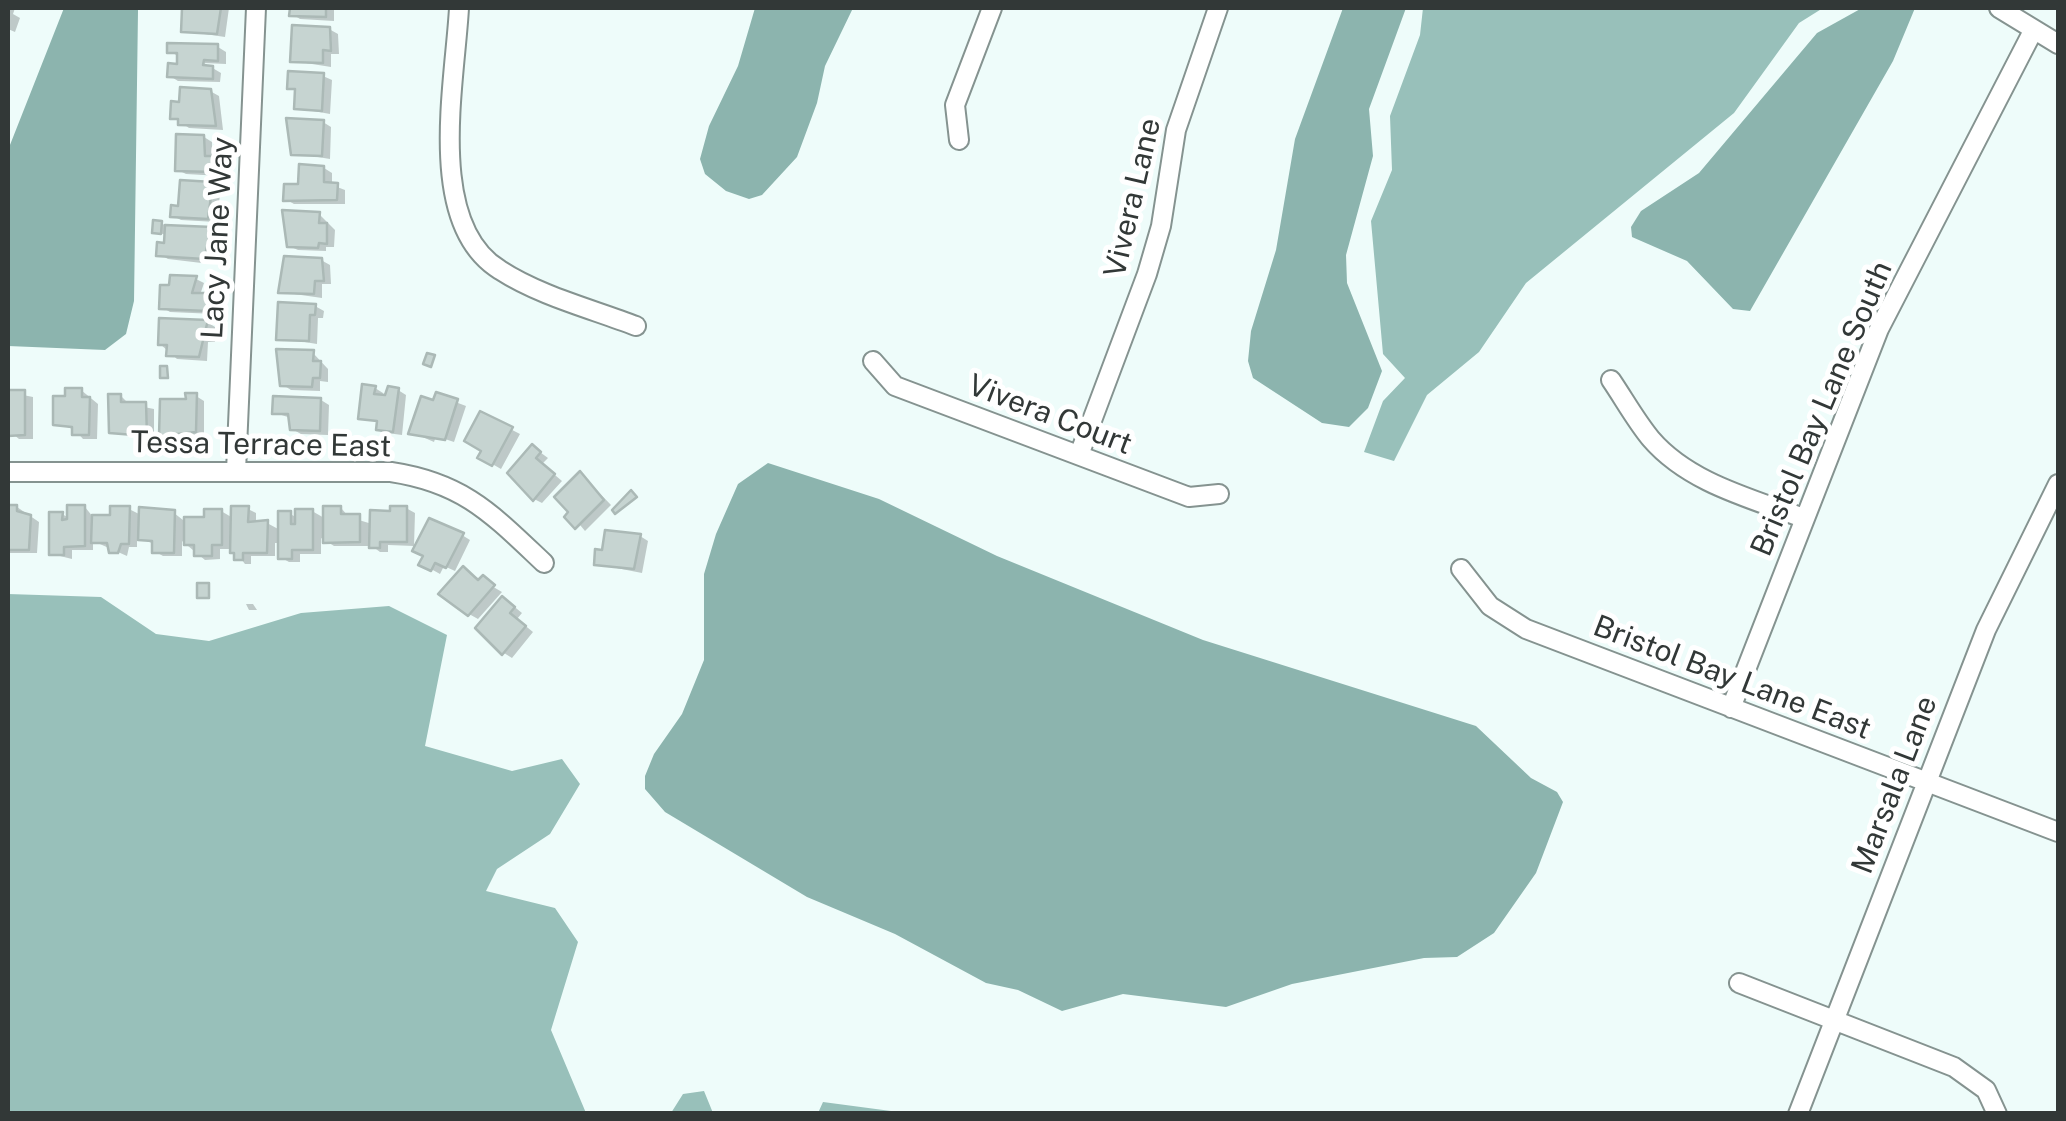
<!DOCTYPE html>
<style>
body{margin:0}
#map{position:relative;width:2066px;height:1121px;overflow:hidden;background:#eefcfa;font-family:"Public Sans",sans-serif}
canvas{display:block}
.frame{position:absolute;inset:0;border:10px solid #323837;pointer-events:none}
</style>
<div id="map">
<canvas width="2066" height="1121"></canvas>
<div class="frame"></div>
</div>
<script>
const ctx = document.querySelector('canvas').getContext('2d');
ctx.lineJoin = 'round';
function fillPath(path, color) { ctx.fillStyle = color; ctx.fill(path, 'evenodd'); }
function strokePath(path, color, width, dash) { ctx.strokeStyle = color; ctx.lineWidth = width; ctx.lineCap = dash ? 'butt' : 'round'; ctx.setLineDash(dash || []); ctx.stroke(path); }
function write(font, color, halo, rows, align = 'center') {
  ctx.font = font + ' "Public Sans",sans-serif'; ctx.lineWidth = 10; ctx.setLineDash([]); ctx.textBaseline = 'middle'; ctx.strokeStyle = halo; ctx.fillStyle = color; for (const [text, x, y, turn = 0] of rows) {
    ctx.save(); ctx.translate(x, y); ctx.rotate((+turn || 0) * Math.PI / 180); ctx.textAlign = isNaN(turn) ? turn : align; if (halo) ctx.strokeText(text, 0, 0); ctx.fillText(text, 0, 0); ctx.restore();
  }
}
fillPath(new Path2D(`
 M1423,8H1823L1799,23L1734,113L1526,283L1479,352L1427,395L1394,461L1364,452L1383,401L1405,378L1383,354L1371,221L1392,170L1390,116L1420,35Z
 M8,594L101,597L156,634L209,641L301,613L389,606L447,635L425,746L512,771L562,759L580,784L550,834L497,869L486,891L555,908L578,942L551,1030L586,1113H8Z
 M704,1091L713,1113H671L683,1094Z
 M823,1102L906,1113H818Z`), '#98c0ba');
fillPath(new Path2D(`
 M64,8H138V11L134,301L126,334L105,350L8,346V150Z
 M755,8H853L825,66L817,103L797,157L762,195L749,199L726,191L705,174L700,159L709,126L738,66Z
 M1343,8H1406L1369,109L1373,156L1346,255L1347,283L1382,371L1368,408L1349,427L1322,423L1253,378L1248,361L1251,331L1276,250L1295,139Z
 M1862,8H1915L1893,61L1750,311L1733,309L1687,261L1632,237L1631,227L1641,211L1699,173L1817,33Z
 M768,463L879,499L997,556L1203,640L1476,726L1531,778L1557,792L1563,802L1536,873L1494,933L1457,957L1424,958L1292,984L1226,1007L1123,994L1062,1011L1018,990L986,983L895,934L807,897L665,812L645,789V776L654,754L682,714L704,660V574L716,534L738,484Z`), '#8cb4ae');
fillPath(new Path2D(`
 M8,8H15L13,14L20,18L15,32L8,29Z
 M185,8H229L225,37L184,31Z
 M292,8H334V21L300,19L292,14Z
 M329,29L338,34L339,54H331V67L293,61Z
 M218,47L226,52V64L204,63L221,73L220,82L178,81L170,76L179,66L178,56L169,51Z
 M323,76L332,80L330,114L297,108L298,92L290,88Z
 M210,91L219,96L223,130L189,128L173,117L182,104Z
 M323,122L331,127L330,159L293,153Z
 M204,137L212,142V158L222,163L221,176L186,174L178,170Z
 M324,168L332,173V185L345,190V204H294L285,199Z
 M212,184L221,189L216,222L181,220L173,216Z
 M319,214L335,230L334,247H326V251L298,250L289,246Z
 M161,224L211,230L220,235L219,250H213L210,264L168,259L159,254L167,245V235L155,232Z
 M321,260L330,265L331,284H322V298L280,292Z
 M196,279L204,283L200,295L216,301L215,314L170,312L162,307Z
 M315,306L324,311L323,318H318L317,344L279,338Z
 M207,322L215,327V342H208L207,361L177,359L160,344Z
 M313,353L328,369V382L320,381V391L291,390L283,385Z
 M375,388L383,393L381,404L398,390L406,395L402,435L387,433L378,428L379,423L361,417Z
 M81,390L98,404L97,439H83L75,430L56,423Z
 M8,392L33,397V439H19L8,430Z
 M437,395L466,406L454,442L436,436L434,442L411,432Z
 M121,396L129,404L154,409V439L111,432Z
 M196,396L204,401V436L170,439L162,434Z
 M321,400L329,405L328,435L301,434L292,429L291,418L275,413Z
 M481,414L520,434L501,469L480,457L484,450Z
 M533,447L548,458L542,464L562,481L542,503L534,499Z
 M581,474L611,505L585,531L557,497Z
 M8,507H17L39,522L37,553H8Z
 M85,507L93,517H112L129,509L141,515L174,513L183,520H207L221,511L233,518L248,509L256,513V524L267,523L280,530L290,514L298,518L312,511L326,519L341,508L349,517L372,524L406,508L415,513L414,546L388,545V552H380L372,546H334L321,538V554H300V562H289L280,557V543H275V556H251V564H245L233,549H220V559L205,560L182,541V556H163L154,551V544L137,537V547H129L127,556L93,541V550H72V559L52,554L62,514L69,518Z
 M462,535L470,540L455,571L444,566L440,574L422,564Z
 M640,536L648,541L642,573L596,564Z
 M471,574L502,592L478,619L469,614Z
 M246,604H253L257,610H249Z
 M511,604L522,613L517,619L533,632L512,658L504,653Z`), '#0003');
const building = new Path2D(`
 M182,8H221L217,34L181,32Z
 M290,8H326V17L289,16Z
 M292,25L330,27L331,51L323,50V63L290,62Z
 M167,43L218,44V61L204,60L203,65L213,66V79L167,77L168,63L177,64V53H167Z
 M288,71L324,73L322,111L294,109L295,89H287Z
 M180,87L211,89L216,126L178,125V119H170L171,101L179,102Z
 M286,118L324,120L322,156L291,155Z
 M176,134L204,135L205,156H214L213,172L175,171Z
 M299,164L324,166V182L338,183L337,200L283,201L284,184H298Z
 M180,180L213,182L208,219L170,217L171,205L178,206Z
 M282,210L320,212L319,223H327V244L319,243L318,248L287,247Z
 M153,220L162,221L161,234L152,233Z
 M165,225L212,227L204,259L156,256L157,242L164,243Z
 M284,256L322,258L324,281H315L314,294L278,293Z
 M170,275L197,276L192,293H208V311L159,309L160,285H169Z
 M278,302L316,304L315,315H310L309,341L276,340Z
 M159,318L208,320L199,357L166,356L167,345H158Z
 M276,349L314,350L313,361H321L320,378H313L312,387L280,386Z
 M427,353L435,355L431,367L423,364Z
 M160,366H167L168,378H160Z
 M362,384L376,386L374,394L385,395L388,386L399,388L393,432L376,430L377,421L358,419Z
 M65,388H82V397H90L89,435H72V427L53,425V396H65Z
 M8,390H25V435L8,436Z
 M436,392L458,399L445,440L408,434L421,396L433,400Z
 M185,393H197L196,432L159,436L160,399H186Z
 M108,394H121V402H146L147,436L109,433Z
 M273,396L321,398L320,431L290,430L288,414H272Z
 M480,411L513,427L492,466L477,458L481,451L464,441Z
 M532,444L541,452L536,458L555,474L533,501L507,473Z
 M580,471L604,500L575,529L564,517L568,512L554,497Z
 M631,490L637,497L615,514L612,510Z
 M8,505H17V511L31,515L29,550H8Z
 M67,505H85V546L64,547V555H49V512H63L62,520L67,519Z
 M110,506H130L129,544H121L118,553H109L107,543H91L92,515H110Z
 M231,506H249L248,522L268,520L267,553H243V560H234V553H230Z
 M323,506H341V514H360V542L323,543Z
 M390,506H407V542H380V548H369L370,510L390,511Z
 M139,507L175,510L174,553H152V541L138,540Z
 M204,509H222V545H212V556H194V545H184V517H204Z
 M295,509H313V550H292V559H278V511H291V524H295Z
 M429,518L464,533L446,568L435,563L431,571L418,565L423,556L412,551Z
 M605,530L641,534L634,569L594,565L595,549L602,550Z
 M463,566L478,580L483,575L495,585L468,616L438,594Z
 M197,583H209V598H197Z
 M502,596L515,607L510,613L526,626L502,655L475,628Z`);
fillPath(building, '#c6d4d1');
strokePath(building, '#abb9b6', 2.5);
const minor = new Path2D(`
 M459,8C455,83 425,224 500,270C540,296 592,309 636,326
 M1999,8L2058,44
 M959,140L955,105L992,8
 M873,361L895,386L1189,497L1219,494
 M1611,380C1624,399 1636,421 1651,439C1689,483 1750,498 1803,518
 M1079,455L1147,274L1161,226L1176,130L1218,8
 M236,471L256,8
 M8,472H391C464,483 492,514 544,563
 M1461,569L1490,606L1526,629L2058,832
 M1731,708L1879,329L2033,31
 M1739,983L1954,1067L1986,1090L1997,1114
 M1798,1114L1986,630L2058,484`);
strokePath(minor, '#859390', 22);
strokePath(minor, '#fff', 18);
write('30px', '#323837', '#fff', [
 ["Vivera Lane",1133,198,-77],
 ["Lacy Jane Way",218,238,-87],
 ["Bristol Bay Lane South",1822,409,-67],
 ["Vivera Court",1050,415,21],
 ["Tessa Terrace East",261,445,1],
 ["Bristol Bay Lane East",1732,678,21],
 ["Marsala Lane",1895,785,-69]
]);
</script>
